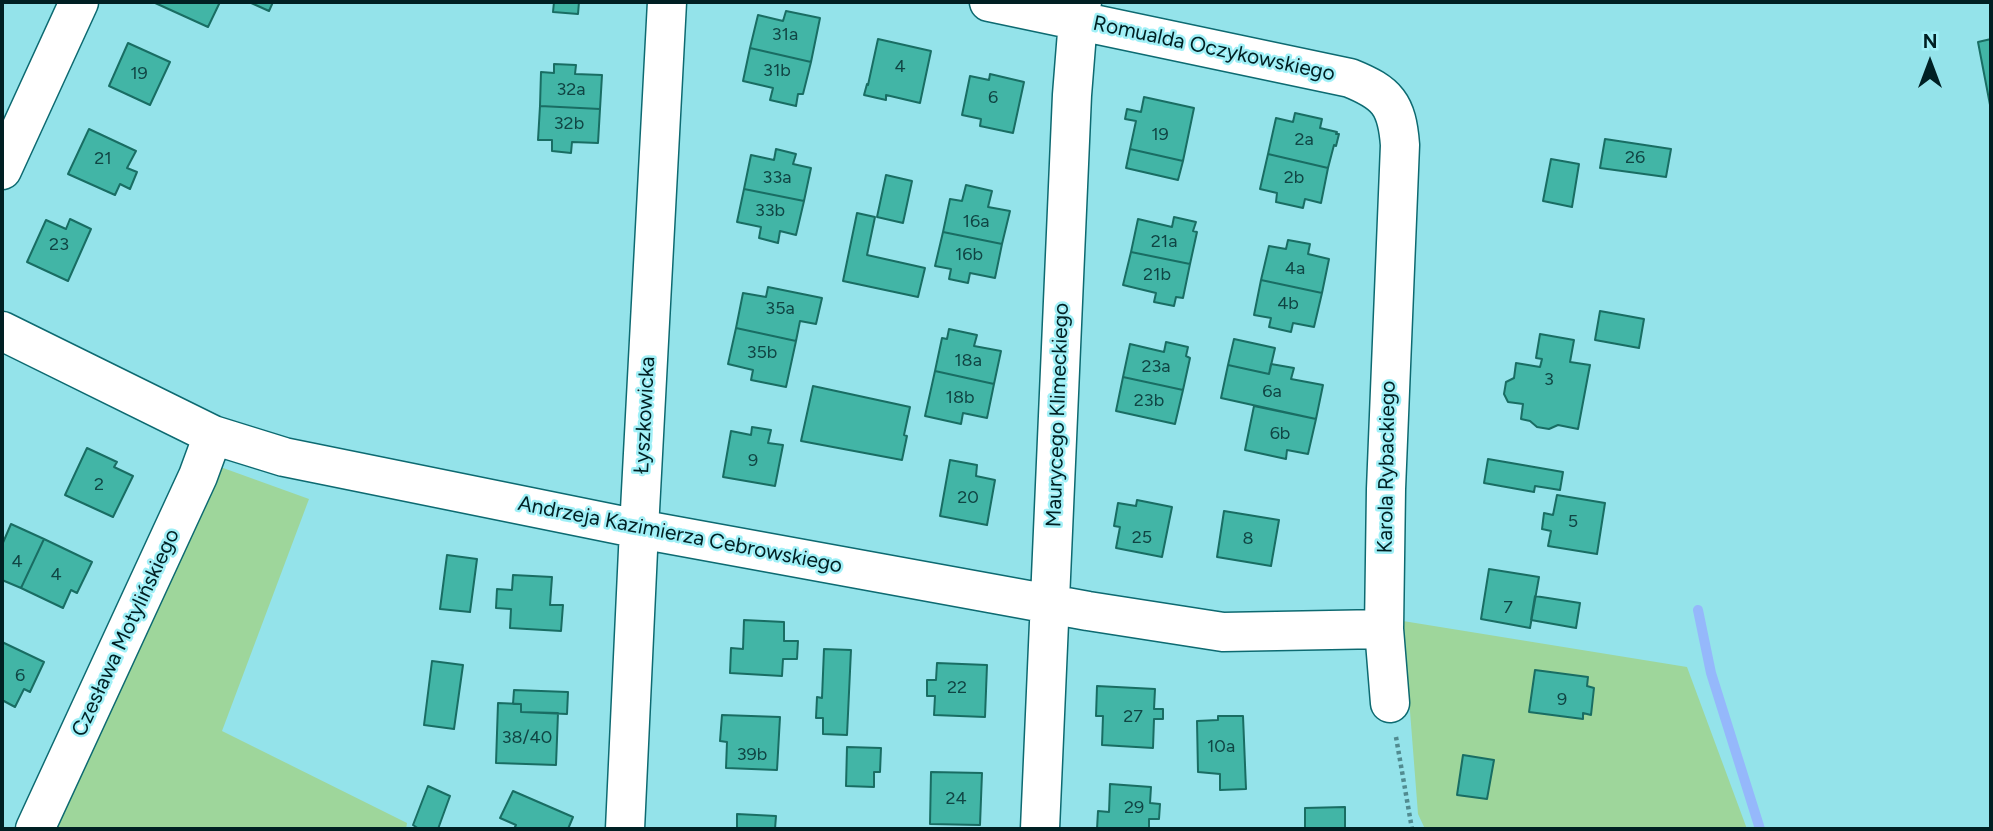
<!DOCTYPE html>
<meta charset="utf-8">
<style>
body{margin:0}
#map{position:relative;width:1993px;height:831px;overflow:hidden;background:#94e3ea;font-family:Figtree,sans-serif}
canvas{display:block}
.frame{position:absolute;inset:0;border:4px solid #002023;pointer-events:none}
.north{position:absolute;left:1895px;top:28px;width:70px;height:70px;-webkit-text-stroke:5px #a1f0f7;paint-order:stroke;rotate:0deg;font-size:19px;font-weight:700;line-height:28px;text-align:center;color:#002023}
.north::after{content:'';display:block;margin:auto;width:24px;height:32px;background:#002023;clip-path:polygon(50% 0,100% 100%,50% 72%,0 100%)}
</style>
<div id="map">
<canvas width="1993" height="831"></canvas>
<div class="frame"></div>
<div class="north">N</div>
</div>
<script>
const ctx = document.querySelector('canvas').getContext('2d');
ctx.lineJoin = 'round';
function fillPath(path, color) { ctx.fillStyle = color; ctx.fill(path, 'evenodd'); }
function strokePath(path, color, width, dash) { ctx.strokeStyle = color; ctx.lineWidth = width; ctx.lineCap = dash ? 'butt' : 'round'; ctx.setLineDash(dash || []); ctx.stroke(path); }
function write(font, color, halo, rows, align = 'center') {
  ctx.font = font + ' Figtree,sans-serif'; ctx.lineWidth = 5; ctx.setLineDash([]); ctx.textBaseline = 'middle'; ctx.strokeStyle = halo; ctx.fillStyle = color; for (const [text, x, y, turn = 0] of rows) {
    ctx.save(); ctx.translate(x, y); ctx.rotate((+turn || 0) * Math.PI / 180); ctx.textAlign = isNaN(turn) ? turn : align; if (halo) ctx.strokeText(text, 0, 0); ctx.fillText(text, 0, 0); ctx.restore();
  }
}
fillPath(new Path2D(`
 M201,460L309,499L222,731L407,823L406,829H47Z
 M1403,621L1687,667L1747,829H1425L1418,814Z`), '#9ed69b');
strokePath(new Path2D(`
 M1698,610L1711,673L1760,829`), '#95b8fb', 10);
const building = new Path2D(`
 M153,2H220L208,27Z
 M249,2H273L269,11Z
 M554,2H579L578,14L553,12Z
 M786,11L820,18L811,62L750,48L758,15L783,21Z
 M878,39L931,51L920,103L886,95V100L864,95L867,84L868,85Z
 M1991,39V110L1978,42Z
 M128,43L170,62L150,105L109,86Z
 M750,48L811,62L803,94H798L796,106L770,100L773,88L743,81Z
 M554,64L576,65L575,74L602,75L600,109L540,106L541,72L554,73Z
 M990,74L1024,82L1013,133L980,126L981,119L962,115L970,76L989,80Z
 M1144,97L1194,108L1183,161L1130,149L1136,121L1125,119L1127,109L1141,112Z
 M540,106L600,109L598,143L572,142L571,153L552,151V140H538Z
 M1295,113L1322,119L1320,128L1337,132L1336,134H1339L1336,146L1334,145L1328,168L1268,154L1276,118L1293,122Z
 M89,129L136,151L127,168L137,172L130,189L120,184L115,195L68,174Z
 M1605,139L1671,149L1666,177L1600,168Z
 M776,149L796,154L793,164L811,168L804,201L744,189L751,155L774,160Z
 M1130,149L1183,161L1178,180L1126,168Z
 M1268,154L1328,168L1321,203L1305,199L1303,208L1276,202L1277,193L1260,189Z
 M1551,159L1579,164L1572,207L1543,201Z
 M886,175L912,181L903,223L877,217Z
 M966,185L992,191L988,207L1010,211L1002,244L943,232L950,199L962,201Z
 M744,189L804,201L796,235L780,231L778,243L759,238L761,227L737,222Z
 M857,213L875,217L867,255L925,268L918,297L843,281Z
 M1174,217L1196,222L1193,231L1197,232L1190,264L1131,252L1138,219L1172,227Z
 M70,219L91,229L68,281L27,262L46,220L66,229Z
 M943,232L1002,244L995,278L970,273L968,283L949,279L951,269L935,266Z
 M1288,240L1310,244L1308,254L1329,259L1322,293L1261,280L1269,246L1286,249Z
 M1131,252L1190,264L1183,298L1176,297L1174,306L1154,302L1156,293L1123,285Z
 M1261,280L1322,293L1314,327L1293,323L1291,332L1269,327L1271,318L1254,315Z
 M768,287L822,298L816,324L800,321L796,341L736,328L743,293L766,297Z
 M1600,311L1644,319L1639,348L1595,340Z
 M736,328L796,341L786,387L751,380L753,370L728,364Z
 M949,329L977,335L974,346L1001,351L994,384L935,371L942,338L947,339Z
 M1540,334L1574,340L1570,362L1590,365L1578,429L1558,425L1549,429L1537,427L1530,421L1521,419L1523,404L1508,402L1504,394L1506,382L1514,378L1516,363L1540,367L1542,359L1536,358Z
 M1234,339L1275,348L1269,374L1228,365Z
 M1166,342L1188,347L1186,356L1190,358L1183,390L1123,377L1130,344L1164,352Z
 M1271,364L1294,368L1291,379L1323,385L1316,419L1221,398L1228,365L1269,374Z
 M935,371L994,384L987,418L963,413L961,424L925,416Z
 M1123,377L1183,390L1175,424L1116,411Z
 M813,386L910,407L904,435L907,436L902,460L801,441Z
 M1254,406L1316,419L1308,454L1287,450L1286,459L1245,450Z
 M752,427L771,430L768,443L783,445L775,486L723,477L731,431L751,435Z
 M87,448L117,462L114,467L133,476L113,517L65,495Z
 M1488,459L1563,472L1560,490L1535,486L1534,492L1484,483Z
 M950,460L977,465L976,476L995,480L987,525L940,516Z
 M1557,495L1605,503L1597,554L1548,546L1551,531L1542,529L1544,513L1553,515Z
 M1137,500L1172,507L1162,557L1116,548L1120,527L1114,526L1118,503L1136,506Z
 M1224,511L1279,520L1271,566L1217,557Z
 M11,524L44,539L21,588L2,580V545Z
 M44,539L92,562L77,593L71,590L63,608L21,588Z
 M447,555L477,559L470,612L440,609Z
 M1489,569L1539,577L1530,628L1481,619Z
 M513,575L552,577L550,605H563L561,631L510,628L511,609L496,608L497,589L512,590Z
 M1535,596L1580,603L1576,628L1531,620Z
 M744,620L784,622V641H798L797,659H783L782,676L730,673L731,648L743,649Z
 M2,642L44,662L30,692L24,689L15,707L2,700Z
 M824,649L851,650L847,735L823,734V718H816L817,697L822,698Z
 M432,661L463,665L454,729L424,725Z
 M937,663L987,665L985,717L934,715L935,696H927V680H936Z
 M1535,670L1588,677L1587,686L1594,688L1591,715L1583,713V719L1529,712Z
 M1097,686L1155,689L1154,709H1163V719H1154L1153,748L1102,745L1103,716H1096Z
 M514,690L568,692L567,714L521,712V704H513Z
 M498,703L521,704V712L558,713L556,765L496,763Z
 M722,715L780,717L777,770L726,768L727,742L720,741Z
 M1218,716H1243L1246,789L1220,790V774L1198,772L1197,721L1218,720Z
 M847,747L881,748L880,772H874V787L846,786Z
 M1463,755L1494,760L1487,799L1457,795Z
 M931,772L982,773L980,825L930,824Z
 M1110,784L1151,787L1150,803L1160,804L1159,819H1149V829H1097L1098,811L1109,812Z
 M428,786L450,796L438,829H419L413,825Z
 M513,791L573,817L568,829H514L516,825L500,818Z
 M1345,807V829H1305V808Z
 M737,814L776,816L775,829H737Z`);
fillPath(building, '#42b5a6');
strokePath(building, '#196d63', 2);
const minor = new Path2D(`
 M989,2L1350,78C1387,93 1397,104 1400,145L1386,489L1384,629L1390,703
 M2,170L79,2
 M2,331L213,435L284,457L639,529L1088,611L1223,632L1384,629
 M35,829L198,476L213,435
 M625,829L639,529L667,2
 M1040,829L1072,95L1078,20L1082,2`);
strokePath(minor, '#0d6a71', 41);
strokePath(new Path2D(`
 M1396,737L1412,829`), '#518b90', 4.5, [3.5, 3.5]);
strokePath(minor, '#fff', 38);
write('18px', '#104544', null, [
 ["31a",785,35],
 ["4",900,67],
 ["31b",777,71],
 ["19",139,74],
 ["32a",571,90],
 ["6",993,98],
 ["32b",569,124],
 ["19",1160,135],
 ["2a",1304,140],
 ["26",1635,158],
 ["21",103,159],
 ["33a",777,178],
 ["2b",1294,178],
 ["33b",770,211],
 ["16a",976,222],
 ["21a",1164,242],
 ["23",59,245],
 ["16b",969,255],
 ["4a",1295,269],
 ["21b",1157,275],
 ["4b",1288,304],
 ["35a",780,309],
 ["35b",762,353],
 ["18a",968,361],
 ["23a",1156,367],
 ["3",1549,380],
 ["6a",1272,392],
 ["18b",960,398],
 ["23b",1149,401],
 ["6b",1280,434],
 ["9",753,461],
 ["2",99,485],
 ["20",968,498],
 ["5",1573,522],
 ["25",1142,538],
 ["8",1248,539],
 ["4",17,562],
 ["4",56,575],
 ["7",1508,608],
 ["6",20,676],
 ["22",957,688],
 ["9",1562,700],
 ["27",1133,717],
 ["38/40",527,738],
 ["10a",1221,747],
 ["39b",752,755],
 ["24",956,799],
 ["29",1134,808]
]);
write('21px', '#002023', '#a1f0f7', [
 ["Romualda Oczykowskiego",1214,49,12],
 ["Łyszkowicka",645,415,-87],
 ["Maurycego Klimeckiego",1058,415,-88],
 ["Karola Rybackiego",1387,467,-89],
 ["Andrzeja Kazimierza Cebrowskiego",680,535,11],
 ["Czesława Motylińskiego",126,633,-65]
]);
</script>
